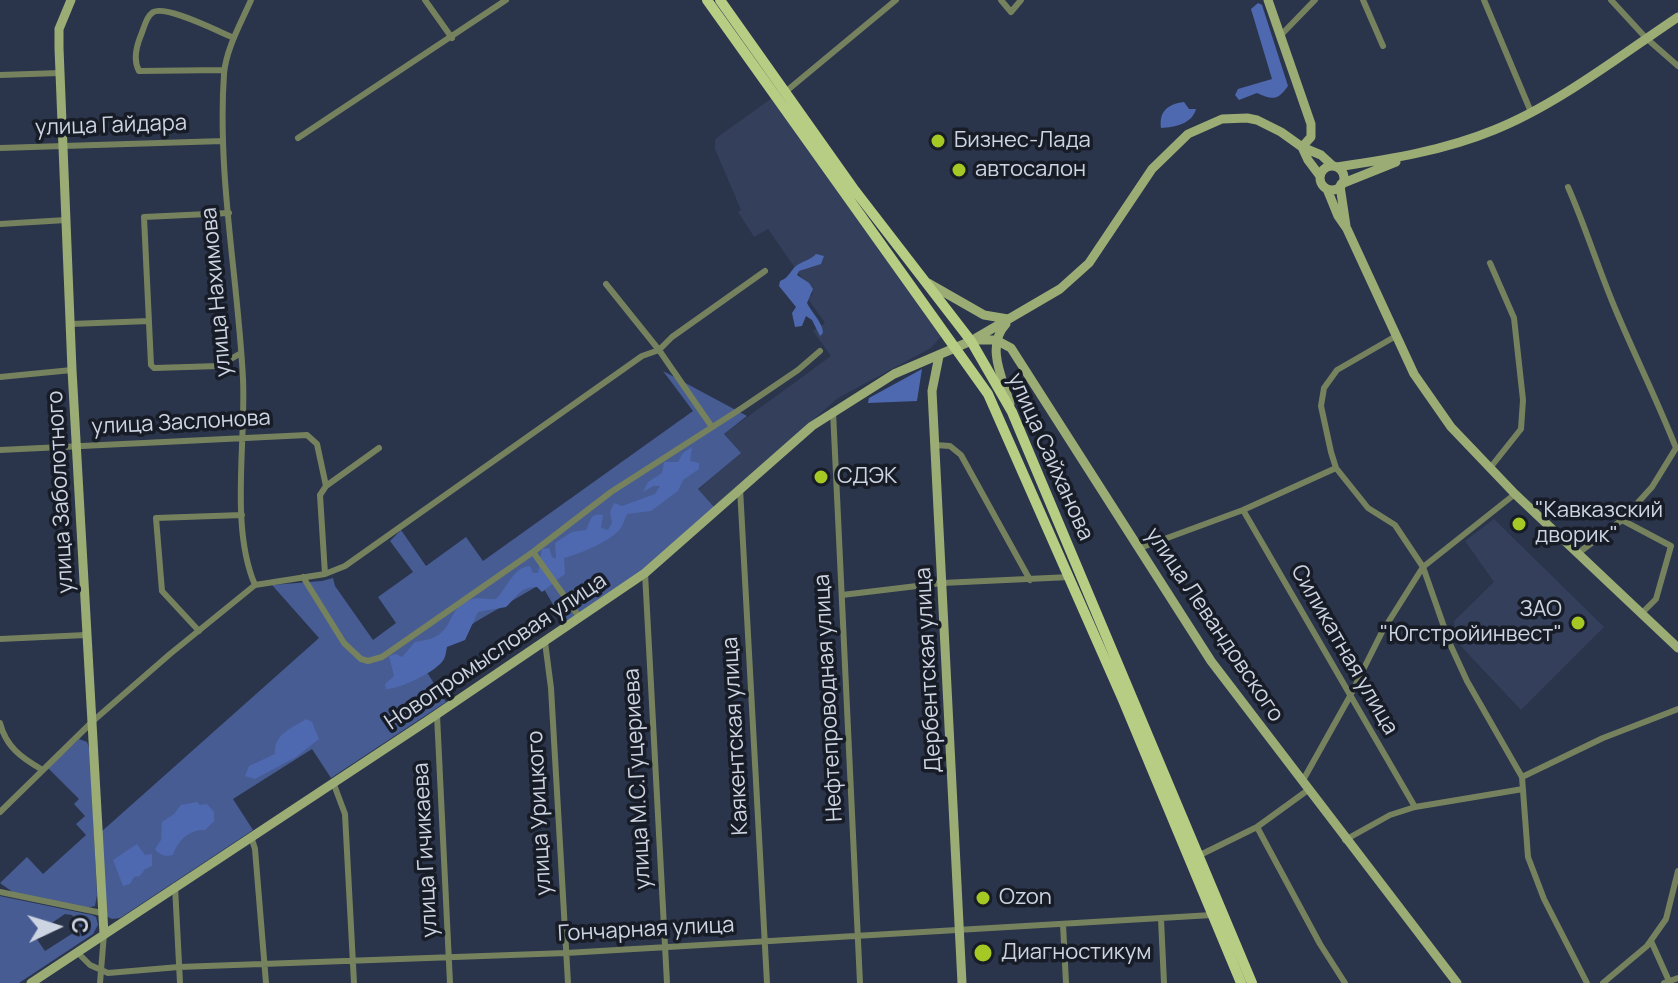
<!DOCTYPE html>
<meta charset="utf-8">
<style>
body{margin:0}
#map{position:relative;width:1678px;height:983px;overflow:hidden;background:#2a344b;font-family:Manrope,sans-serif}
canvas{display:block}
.north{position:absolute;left:16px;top:887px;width:80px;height:80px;-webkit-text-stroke:6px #171c26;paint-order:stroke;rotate:86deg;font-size:22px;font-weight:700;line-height:32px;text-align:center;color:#cdd4e2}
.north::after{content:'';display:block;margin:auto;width:28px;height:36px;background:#cdd4e2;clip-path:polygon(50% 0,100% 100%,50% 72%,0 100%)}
</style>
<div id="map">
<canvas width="1678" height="983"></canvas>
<div class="north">С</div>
</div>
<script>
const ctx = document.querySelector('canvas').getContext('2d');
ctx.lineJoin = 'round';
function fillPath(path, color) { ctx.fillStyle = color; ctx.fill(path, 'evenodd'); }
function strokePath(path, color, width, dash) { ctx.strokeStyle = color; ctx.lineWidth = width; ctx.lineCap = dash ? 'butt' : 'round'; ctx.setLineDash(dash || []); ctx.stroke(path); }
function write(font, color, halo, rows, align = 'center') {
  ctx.font = font + ' Manrope,sans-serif'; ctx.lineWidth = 7; ctx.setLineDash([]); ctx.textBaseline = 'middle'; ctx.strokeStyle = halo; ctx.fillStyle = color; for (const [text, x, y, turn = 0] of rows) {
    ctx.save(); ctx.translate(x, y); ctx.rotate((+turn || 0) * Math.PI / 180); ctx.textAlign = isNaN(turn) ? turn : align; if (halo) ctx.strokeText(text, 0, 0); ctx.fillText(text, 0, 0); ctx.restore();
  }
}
fillPath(new Path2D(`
 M772,98L941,337L931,348L838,398L714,507L698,490L740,453L724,434L831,356L813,331L825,323L808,299L813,294L768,229L754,237L738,212L741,210L715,149V140L719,136Z
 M1494,519L1604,627L1521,710L1456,641L1454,621L1494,582L1465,541Z`), '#333f5b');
fillPath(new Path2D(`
 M663,371L747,416L724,434L741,453L698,489L714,507L641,571L564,623L541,584L477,621L419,660L446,702L331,778L312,749L233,799L253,830L120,918L112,919L106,916L101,832L319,638L272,585L322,581L333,578L335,586L373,640L396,623L378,597L413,572L390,541L401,530L426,566L466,537L483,561L693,411Z
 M79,739L87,742L90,751L97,895L95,906L87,908L14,893L0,883L27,857L43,874L86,835L76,824L85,816L74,804L79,799L48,768Z
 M0,896L92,915L96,917L98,925L93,934L19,983H0ZM65,914L72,915L81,928L45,951L34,935Z`), '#465c92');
fillPath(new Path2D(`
 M1258,3L1262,5L1288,86C1277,102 1271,99 1257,93L1239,100L1235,95L1238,89L1272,79L1251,9Z
 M1184,102L1189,109H1196C1192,124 1175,127 1161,128C1159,112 1167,104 1184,102Z
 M816,254L824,256L821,264L799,271L797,275L809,283L813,289L807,303C812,313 823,323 823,333L820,336L812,320L806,316L802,326L795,327L792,313L796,307L779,286L780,281C790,278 790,269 799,264C806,260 810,260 816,254Z
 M922,369L917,401L868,403L869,398Z
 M692,447L690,461L699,463V469L683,480L678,491L651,511L627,514C625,518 624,522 622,526C615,540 579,554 564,558L565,574C563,575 544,591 542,592L537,587C519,587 517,597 506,607L478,612L465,640L447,647C446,651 446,655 444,659C438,671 398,690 386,689L385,684L394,676L389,656L396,654L402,657L415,642C459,637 441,613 470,600C477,596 488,600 496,599C508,587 513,567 530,566L533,573H538L542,549L549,548L552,557L556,559L555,543L572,532L586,530C591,522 589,512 603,515L601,528L608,530L612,523L610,512L614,503L622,506L655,494L660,486H653L643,492L648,482L662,473L664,462H678L683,453Z
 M306,719L312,722L319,739L296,757L255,779L245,776L249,766L275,754C273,734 293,728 306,719Z
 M197,802L200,805L207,804L214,812V821L205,830C190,829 178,840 173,855C167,857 158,855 155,849L161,840L162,822L174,814L181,805Z
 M137,844L145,855L152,854V866L145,869L140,876L134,877L130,884L123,886L113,860Z`), '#4e69b0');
strokePath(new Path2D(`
 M251,0C241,23 226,49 224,74C217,176 238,278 243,379C246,443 230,527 255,585
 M425,0L452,38
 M1001,0L1011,12L1021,0
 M1363,0L1383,46
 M1484,0L1531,112
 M1611,0L1646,38L1678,66
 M1280,36L1315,0
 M224,70L139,71C133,60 136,47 141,35C144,28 146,17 152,13C163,3 219,32 234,38
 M0,75L60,73
 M784,93L896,0
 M298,138L506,0
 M0,148L223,141
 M1568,187C1586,228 1599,271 1617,313C1636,358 1658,402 1676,448L1652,487L1622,520L1577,554
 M229,213L144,217L151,365L154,368L219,366L241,353
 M0,224L66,220
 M1490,263L1514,318L1523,400L1521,429L1490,468
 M606,284L659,350L672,337L765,271
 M71,324L149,321
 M1396,336L1337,370L1324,388L1321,406L1331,452L1336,468L1368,508L1395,525L1423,567L1450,644L1467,681L1522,777L1528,857L1544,899L1587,983
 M0,377L72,370
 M833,411L860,983
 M935,445L950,446L961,455L1030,580
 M0,450L307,435L317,444L326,486
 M740,488L767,983
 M1243,510L1415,807
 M1622,520L1671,546L1656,599L1641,614
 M1140,548L1243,510L1336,468
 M533,552L580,618
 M645,573L667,983
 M325,574L320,495L326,486L379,448
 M303,577L344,643L361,659L368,661L382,657L533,552L611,492L742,408L798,370L820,351
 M842,595L942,583L1070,577
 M199,631L162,591L156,518L242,515
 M0,639L86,635
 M545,642L551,688L568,983
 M437,715L450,983
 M0,723C6,747 22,758 41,769
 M1522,777L1603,738L1678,709
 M333,782L345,814L354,983
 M1302,782L1349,698L1382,632L1423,567L1515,494
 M0,812L93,721L170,654L255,585L325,574L345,566L642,356L659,350L712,427
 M1257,827L1320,944L1345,983
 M251,836L255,849L266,983
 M1345,840L1390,815L1415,807L1523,789
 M1200,855L1257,827L1308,790
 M175,886L180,983
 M0,892L102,913
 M1161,919L1164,983
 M1063,924L1066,983
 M1651,941L1669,981
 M77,952L90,965L108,973L179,967L566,953L1212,915
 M100,983L104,934
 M1603,983L1647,946L1666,919L1678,871
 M1664,983L1678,978`), '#76815e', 6);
strokePath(new Path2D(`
 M71,0L59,29V48L72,370L104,934
 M1268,0L1311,124V137L1302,147
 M1302,147L1321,155L1333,166
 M1320 178a12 12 0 1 1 24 0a12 12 0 1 1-24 0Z
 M1337,167C1390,159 1443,151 1494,130C1557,105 1621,55 1678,17
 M1341,184L1396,162
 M1340,186L1346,226
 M1327,189L1338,216L1347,229L1414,374L1451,427L1515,494L1678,648
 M928,283L984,315L1008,319
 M1006,324C985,346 1003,379 1010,404
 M974,340H996L1011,348L1211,661L1457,983
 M939,356L932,391L962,983
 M31,983L427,721L645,573L812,426L894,374L971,341L1060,289L1089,263L1152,169L1188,134L1222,119L1247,118L1257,120L1281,132L1302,147L1308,160L1320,176`), '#9bac74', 9);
strokePath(new Path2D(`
 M707,0L988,394L1123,700L1241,983
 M720,0L853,188L971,341L1012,412L1252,983`), '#b7cd84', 10);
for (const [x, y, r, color] of [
 [938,141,8,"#a5c824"],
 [959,170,8,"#a5c824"],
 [821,477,8,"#a5c824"],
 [1519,524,8,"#a5c824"],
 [1578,623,8,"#a5c824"],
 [983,898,8,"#a5c824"],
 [983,953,10,"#a5c824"]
]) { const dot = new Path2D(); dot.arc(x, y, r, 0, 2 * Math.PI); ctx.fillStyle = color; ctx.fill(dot); strokePath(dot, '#171c26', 3); }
write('22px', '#cdd4e2', '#171c26', [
 ["улица Гайдара",111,126,-2],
 ["улица Нахимова",217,292,-95],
 ["улица Заслонова",181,423,-3],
 ["улица Сайханова",1050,457,66],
 ["улица Заболотного",61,492,-93],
 ["улица Левандовского",1214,625,56],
 ["Силикатная улица",1344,650,60],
 ["Новопромысловая улица",496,652,-34],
 ["Дербентская улица",929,670,-93],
 ["Нефтепроводная улица",829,698,-93],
 ["Каякентская улица",736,736,-93],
 ["улица М.С.Гуцериева",638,779,-93],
 ["улица Урицкого",540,813,-93],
 ["улица Гичикаева",426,850,-93],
 ["Гончарная улица",646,930,-3]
]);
write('22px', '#cdd4e2', '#171c26', [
 ["Бизнес-Лада",954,141],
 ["автосалон",975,170],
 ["СДЭК",837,477],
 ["\"Кавказский",1535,511],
 ["дворик\"",1535,536],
 ["ЗАО",1562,610,"right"],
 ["\"Югстройинвест\"",1562,635,"right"],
 ["Ozon",999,898],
 ["Диагностикум",1001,953]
], 'left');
</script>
